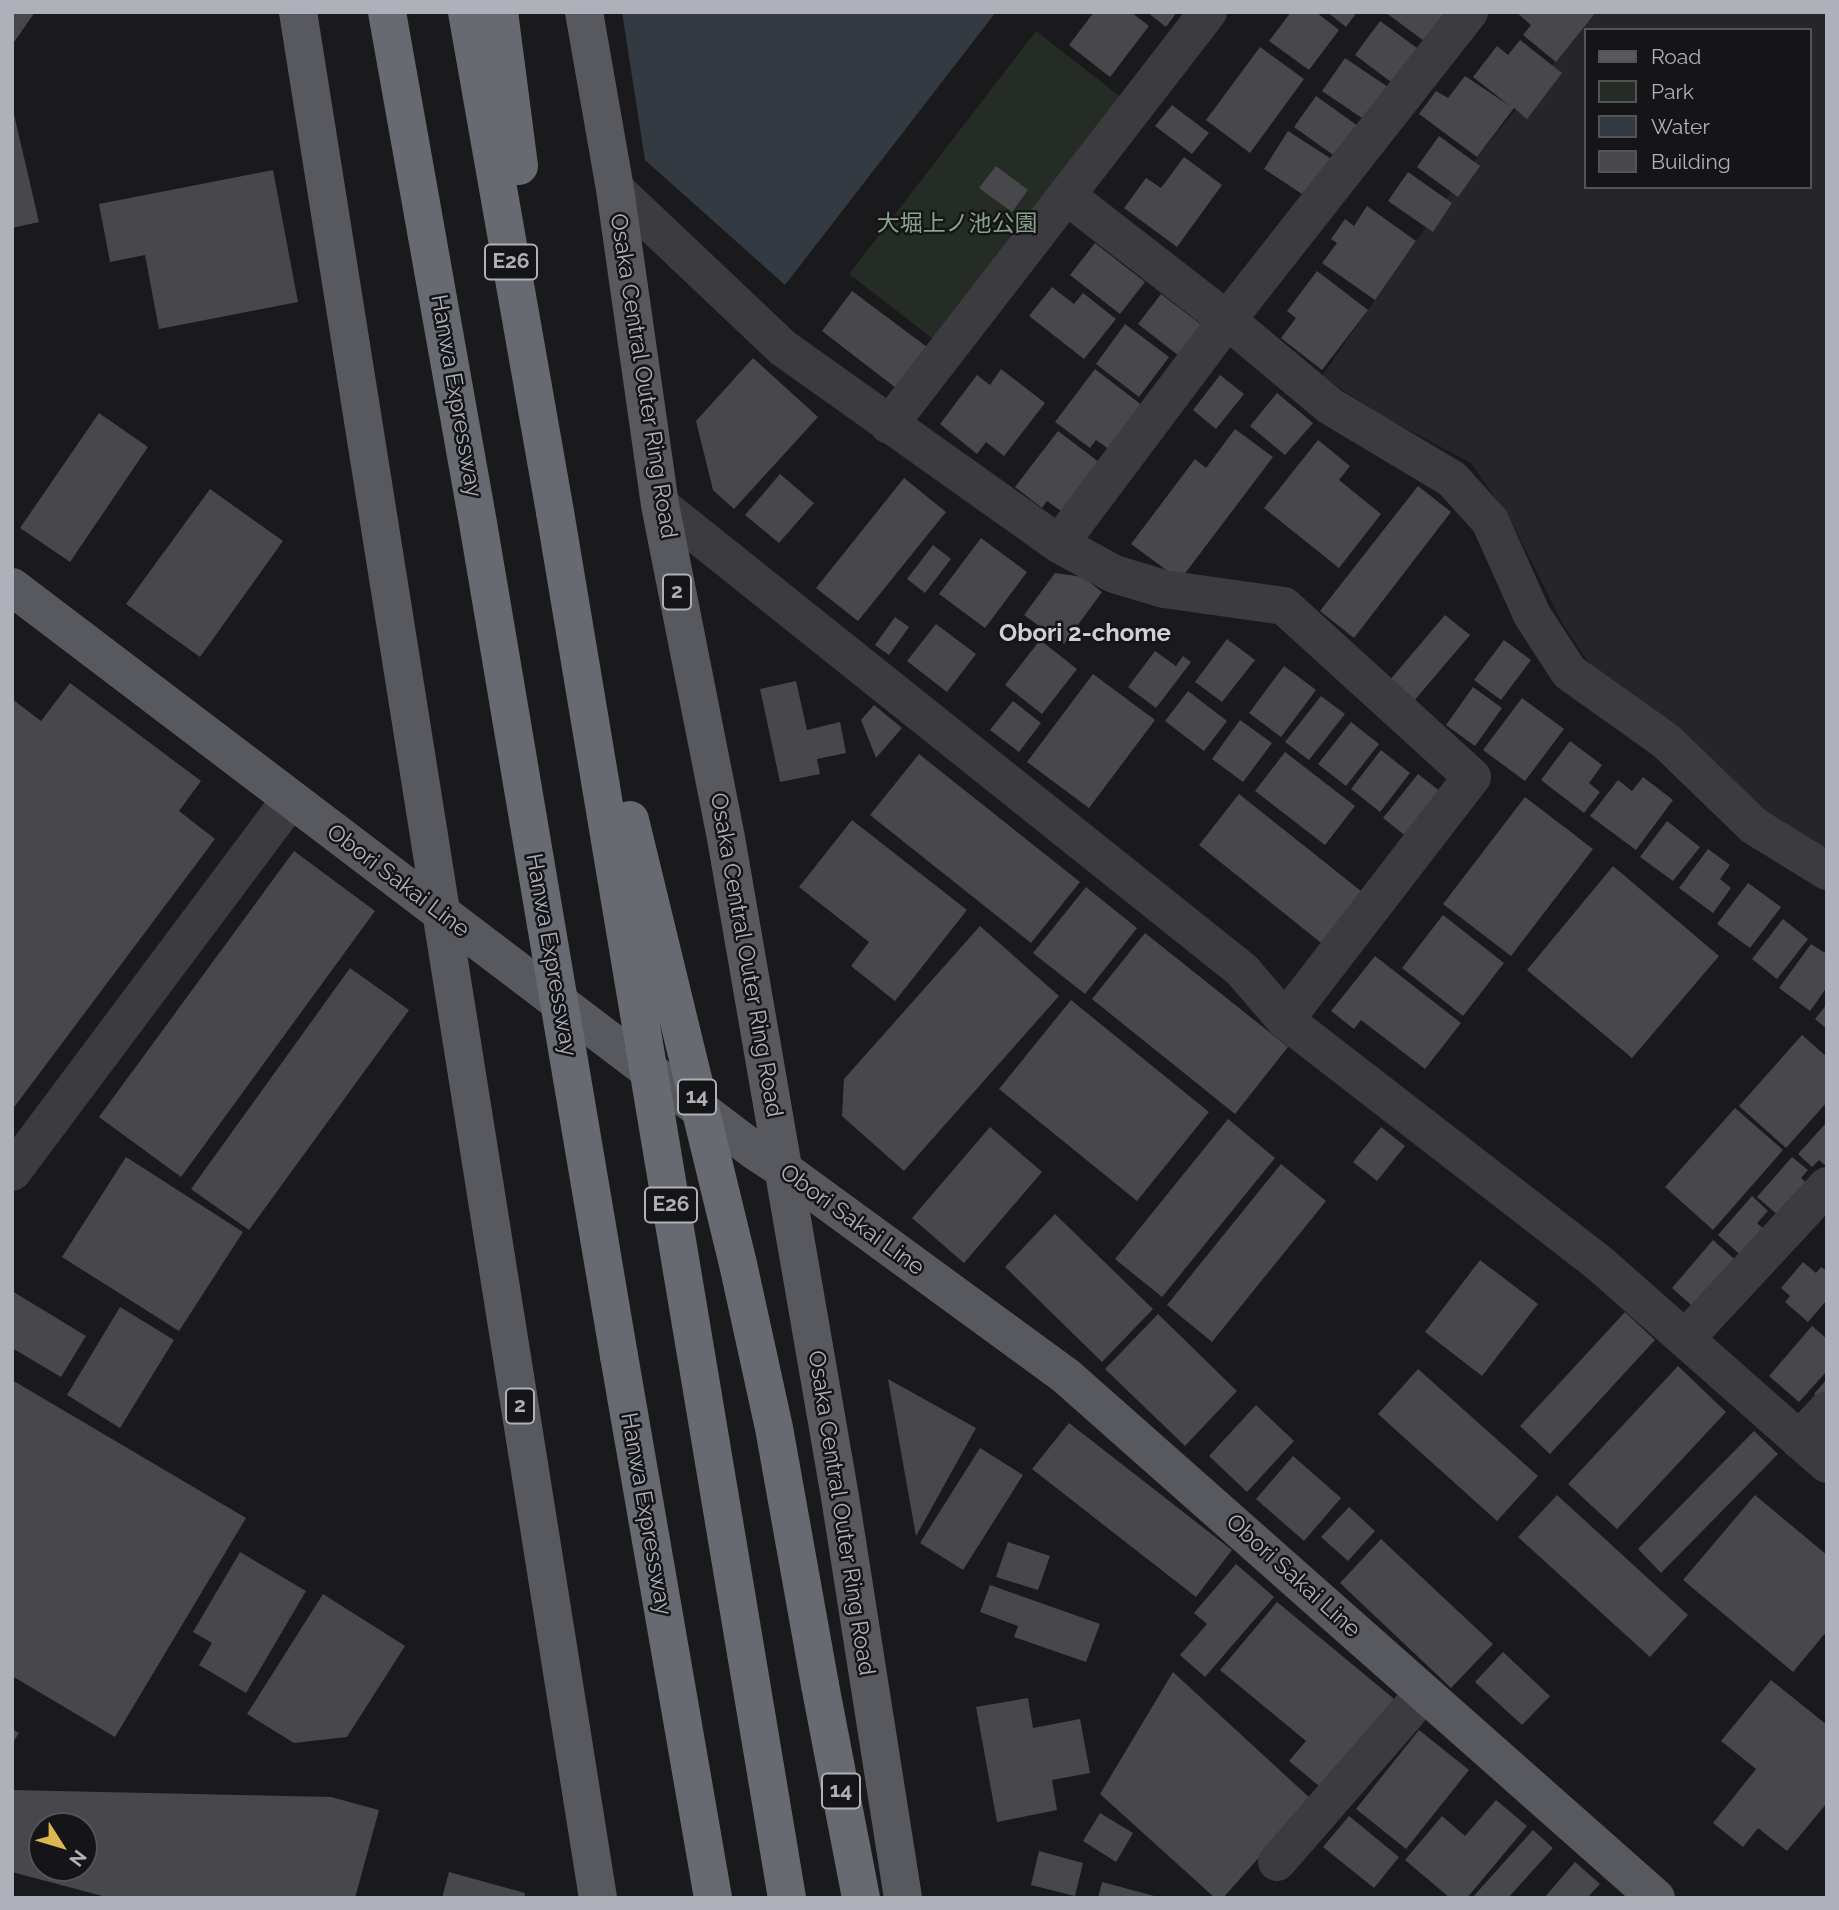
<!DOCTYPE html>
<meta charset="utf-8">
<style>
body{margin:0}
#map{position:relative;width:1839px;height:1910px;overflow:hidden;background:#1a1a1c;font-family:Raleway,sans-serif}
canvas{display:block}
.frame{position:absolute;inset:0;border:14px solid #aeb1ba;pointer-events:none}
.legend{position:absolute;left:1584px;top:28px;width:228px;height:161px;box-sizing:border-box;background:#151517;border:2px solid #525358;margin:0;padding:9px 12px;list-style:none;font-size:21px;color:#aeb1ba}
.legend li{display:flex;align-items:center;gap:14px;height:35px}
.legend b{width:35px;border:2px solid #525358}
.north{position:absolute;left:28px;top:1812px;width:70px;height:70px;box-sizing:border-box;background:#151517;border:2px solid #525358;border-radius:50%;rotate:127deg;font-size:19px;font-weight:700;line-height:28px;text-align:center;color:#aeb1ba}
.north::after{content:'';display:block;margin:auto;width:24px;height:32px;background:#dcb652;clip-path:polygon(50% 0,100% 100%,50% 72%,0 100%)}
</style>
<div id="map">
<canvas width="1839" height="1910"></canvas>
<div class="frame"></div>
<ul class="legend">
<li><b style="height:9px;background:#58595f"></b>Road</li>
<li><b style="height:19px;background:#252c26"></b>Park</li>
<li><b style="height:19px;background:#343a41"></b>Water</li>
<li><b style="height:19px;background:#48474c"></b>Building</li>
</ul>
<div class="north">N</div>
</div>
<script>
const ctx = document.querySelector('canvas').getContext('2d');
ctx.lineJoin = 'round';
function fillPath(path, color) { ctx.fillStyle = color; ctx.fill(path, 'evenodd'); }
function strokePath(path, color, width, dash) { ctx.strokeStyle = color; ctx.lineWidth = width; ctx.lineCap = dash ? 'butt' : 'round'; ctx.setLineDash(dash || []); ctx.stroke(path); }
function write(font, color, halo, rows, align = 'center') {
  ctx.font = font + ' Raleway,"Noto Sans JP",sans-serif'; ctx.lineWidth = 5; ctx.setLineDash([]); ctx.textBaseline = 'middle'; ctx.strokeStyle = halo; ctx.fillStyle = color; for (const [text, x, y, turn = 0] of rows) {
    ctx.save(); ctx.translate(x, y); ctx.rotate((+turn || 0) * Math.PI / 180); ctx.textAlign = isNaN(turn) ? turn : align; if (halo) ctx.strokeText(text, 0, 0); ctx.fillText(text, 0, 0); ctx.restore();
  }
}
fillPath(new Path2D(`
 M1595,12H1827V849L1742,803L1603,684L1563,624L1509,517L1471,463L1377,413L1322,376L1462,176ZM1585,30H1809V187H1585Z`), '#262629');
fillPath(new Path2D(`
 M1036,31L1122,98L936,341L849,274Z`), '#252c26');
fillPath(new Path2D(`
 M622,12H996L785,285L645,160Z`), '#343a41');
fillPath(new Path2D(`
 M12,12H35L12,45Z
 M1094,12H1131L1149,26L1110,77L1069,45Z
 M1147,12H1177L1166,27Z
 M1291,12H1316L1339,30L1309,70L1269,41Z
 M1327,12H1357L1346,27Z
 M1385,12H1443L1445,13L1424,41Z
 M1516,12H1596L1556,62L1523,35L1531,25Z
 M1380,21L1417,48L1391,82L1355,55Z
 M1520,40L1562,73L1527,119L1514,108L1477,157L1419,114L1436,91L1448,98L1465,76L1510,106L1473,77L1497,46L1508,55Z
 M1260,47L1304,79L1250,153L1206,120Z
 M1345,58L1388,87L1365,120L1322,91Z
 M1316,96L1358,126L1336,157L1294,127Z
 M1172,105L1209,133L1192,154L1155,126Z
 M12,106L39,222L12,228Z
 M1288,131L1333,160L1308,198L1264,169Z
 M1439,136L1480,166L1458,197L1417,167Z
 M1184,157L1222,185L1177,247L1124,208L1146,178L1161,188Z
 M996,166L1028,190L1012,212L979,188Z
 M273,170L298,302L159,329L145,255L110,262L99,204Z
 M1408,172L1452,203L1433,232L1388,201Z
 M1367,206L1416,241L1375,300L1322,263L1337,243L1331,239L1345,219L1354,226Z
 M1095,243L1145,282L1120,314L1070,275Z
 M1317,271L1368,310L1322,370L1281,338L1296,318L1287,311Z
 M1052,287L1074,304L1083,293L1116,319L1084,359L1029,316Z
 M852,291L927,347L896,388L822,331Z
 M1161,294L1207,329L1183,359L1138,324Z
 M1125,324L1169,357L1139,397L1096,364Z
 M753,358L818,417L734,509L713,490L696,421Z
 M1001,369L1045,403L1004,456L986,442L977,454L940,424L977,375L990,385Z
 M1095,369L1143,406L1110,450L1096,440L1090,448L1055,422Z
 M1220,375L1244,394L1216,429L1193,410Z
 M1277,393L1313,423L1285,455L1250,426Z
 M99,413L148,447L70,562L20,528Z
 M1235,429L1273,457L1180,580L1131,544L1195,459L1206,468Z
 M1058,431L1108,469L1061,511L1047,501L1042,508L1015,487Z
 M1318,440L1350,466L1339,480L1381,514L1339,568L1264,508Z
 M780,474L814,503L779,543L745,515Z
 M904,478L946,512L858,621L816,588Z
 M1418,486L1451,512L1354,638L1320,611Z
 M210,489L283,541L200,657L126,604Z
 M981,538L1027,572L985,628L939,594Z
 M933,545L951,559L925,593L907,579Z
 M1055,573L1083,577L1102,592L1064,644L1024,615Z
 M1445,615L1470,635L1413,702L1389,681Z
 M895,617L909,627L889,655L875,645Z
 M936,624L976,654L947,692L907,661Z
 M1227,639L1255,660L1222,702L1195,682Z
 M1040,640L1077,669L1042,714L1005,685Z
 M1504,640L1531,660L1501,700L1474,680Z
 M1155,651L1176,666L1183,656L1191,662L1156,708L1128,687Z
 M1284,666L1316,690L1281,737L1249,713Z
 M1093,674L1155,720L1089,808L1027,762Z
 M796,681L807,730L840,722L846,753L817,759L820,774L780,782L760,689Z
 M70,683L201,781L179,811L215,839L12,1110V699L41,721Z
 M1473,687L1502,708L1475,746L1446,725Z
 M1188,691L1227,721L1204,751L1165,721Z
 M1321,696L1345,714L1309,760L1285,742Z
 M1522,698L1564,729L1525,781L1483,750Z
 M1013,701L1041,723L1019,752L990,730Z
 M874,705L902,728L876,758L861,720Z
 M1240,720L1272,743L1243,782L1212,759Z
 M1351,722L1379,744L1346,786L1318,764Z
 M1570,741L1602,765L1589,783L1600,792L1584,813L1541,780Z
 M1381,750L1410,773L1380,812L1351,789Z
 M1285,752L1355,806L1325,845L1255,791Z
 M919,754L1080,882L1031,943L870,815Z
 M1418,774L1441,792L1407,837L1383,818Z
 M1643,777L1673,800L1636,850L1590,816L1618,780L1632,791Z
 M1239,794L1366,895L1325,946L1199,845Z
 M1525,797L1593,849L1511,956L1443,904Z
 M852,820L967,910L895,1001L851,966L869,942L799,887Z
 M1667,821L1700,847L1673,881L1640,857Z
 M1708,849L1730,865L1720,879L1731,888L1713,913L1679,888Z
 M294,851L375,911L181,1177L99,1117Z
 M1613,866L1719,956L1632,1058L1527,970Z
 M1748,883L1781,907L1750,948L1717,924Z
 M1086,887L1137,928L1085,994L1033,953Z
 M1443,915L1504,963L1463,1016L1402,968Z
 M1783,919L1808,939L1777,979L1752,959Z
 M980,926L1059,996L904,1171L842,1116L844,1079Z
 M1145,933L1288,1047L1235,1114L1092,999Z
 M1811,944L1827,954V987L1810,1011L1779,988Z
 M1375,956L1461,1023L1425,1069L1361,1020L1354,1029L1331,1011Z
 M350,968L409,1010L249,1230L191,1189Z
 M1071,1000L1209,1112L1137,1201L999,1089Z
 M1827,1004V1029L1815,1019Z
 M1802,1035L1827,1057V1102L1786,1148L1739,1106Z
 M1735,1108L1783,1150L1713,1230L1665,1187Z
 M1228,1119L1275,1158L1162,1297L1115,1259Z
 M1827,1122V1167L1819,1160L1812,1167L1798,1154Z
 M990,1127L1042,1172L964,1263L912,1218Z
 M1381,1127L1405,1146L1377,1181L1353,1162Z
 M126,1157L243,1232L179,1331L62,1257Z
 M1792,1157L1808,1170L1801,1178L1815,1191L1778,1215L1757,1197Z
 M1281,1164L1326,1201L1212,1342L1167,1305Z
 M1752,1196L1768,1211L1757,1223L1768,1233L1745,1259L1718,1235Z
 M1055,1214L1153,1309L1102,1362L1005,1267Z
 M1713,1240L1740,1264L1699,1312L1672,1288Z
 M1480,1260L1538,1304L1482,1376L1425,1332Z
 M1803,1262L1816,1273L1821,1267L1827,1271V1300L1808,1322L1785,1302L1790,1296L1781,1288Z
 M12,1291L86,1336L61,1377L12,1348Z
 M120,1307L174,1340L120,1428L67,1395Z
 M1625,1312L1655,1340L1550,1454L1520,1426Z
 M1158,1314L1237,1391L1185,1446L1105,1369Z
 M1812,1326L1827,1339V1371L1799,1402L1769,1376Z
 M1678,1366L1726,1412L1617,1529L1568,1484Z
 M1418,1369L1538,1476L1497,1521L1378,1414Z
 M888,1379L976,1428L916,1536Z
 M1827,1379V1404L1814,1394Z
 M12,1380L246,1518L115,1737L12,1676Z
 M1256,1405L1294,1441L1247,1492L1209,1456Z
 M1069,1423L1232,1550L1196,1597L1032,1469Z
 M1754,1431L1778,1454L1661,1573L1638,1549Z
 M980,1448L1023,1475L963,1570L920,1543Z
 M1293,1456L1341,1498L1304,1541L1256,1499Z
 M1557,1495L1688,1615L1650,1657L1518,1537Z
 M1755,1495L1827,1555V1631L1793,1672L1683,1580Z
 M1349,1507L1375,1531L1348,1561L1321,1537Z
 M1381,1539L1493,1644L1451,1688L1340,1583Z
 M1008,1542L1050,1556L1038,1590L996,1577Z
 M240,1552L306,1591L246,1693L199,1665L212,1643L193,1632Z
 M1236,1564L1274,1597L1205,1677L1180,1655L1207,1624L1194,1613Z
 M990,1585L1100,1624L1086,1662L1014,1637L1018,1626L980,1612Z
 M323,1594L405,1646L347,1737L294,1743L247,1714Z
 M1277,1602L1399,1703L1325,1791L1289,1761L1306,1741L1220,1670Z
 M1503,1652L1550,1696L1522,1725L1475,1682Z
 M1173,1672L1311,1799L1223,1898H1215L1100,1794Z
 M1771,1680L1827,1725V1803L1787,1851L1758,1828L1743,1847L1713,1823L1756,1769L1721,1741Z
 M1028,1698L1033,1728L1080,1719L1090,1773L1052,1780L1057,1810L997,1822L976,1707Z
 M12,1729L19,1733L12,1744Z
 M1419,1730L1469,1770L1406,1849L1356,1809Z
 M12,1790L331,1797L379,1810L355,1898H110L12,1872ZM42,1826H84V1868H42Z
 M1496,1800L1527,1826L1467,1898H1450L1405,1860L1442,1816L1465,1836Z
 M1100,1813L1133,1833L1116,1862L1083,1841Z
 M1349,1816L1399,1857L1374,1888L1323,1847Z
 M1533,1830L1553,1848L1508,1898H1472Z
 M1039,1851L1083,1863L1075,1896L1031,1885Z
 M1575,1862L1600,1884L1587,1898H1544Z
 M449,1872L525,1893L524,1898H442Z
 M1102,1882L1158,1897V1898H1098Z`), '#48474c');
strokePath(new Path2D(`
 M615,189L783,348L1059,544L1114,574L1164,589L1284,606L1472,777L1285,1020
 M1067,196L1227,320L1330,406L1452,479L1490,521L1532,615L1569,672L1666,741L1754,826L1827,871
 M889,425L1208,12
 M660,505L1242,970L1285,1020L1599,1263L1827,1464
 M1059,544L1227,320L1469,12
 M12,1172L291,799
 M1685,1339L1827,1186
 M1799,1440L1827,1410
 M1277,1862L1424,1693`), '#3c3c40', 38);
strokePath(new Path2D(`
 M298,12L598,1898
 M584,12L615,189L660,505L726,838L840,1497L903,1898
 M12,587L755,1151L784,1170L1066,1376L1656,1898`), '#58595f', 38);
strokePath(new Path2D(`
 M467,12L555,512
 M499,12L519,166
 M619,1356L713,1898
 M820,1685L861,1898`), '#686a71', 38);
strokePath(new Path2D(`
 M387,12L478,523L619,1356
 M555,512L787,1898
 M630,820L738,1264L774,1428L820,1685`), '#686a71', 38);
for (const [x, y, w] of [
 [511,262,52],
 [677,592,28],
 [697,1097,38],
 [671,1205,52],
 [520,1406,28],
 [841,1791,38]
]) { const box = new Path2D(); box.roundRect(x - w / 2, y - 17.5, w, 35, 5); ctx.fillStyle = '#151517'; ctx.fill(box); strokePath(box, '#aeb1ba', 2); }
write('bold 21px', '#aeb1ba', null, [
 ["E26",511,262],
 ["2",677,592],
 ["14",697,1097],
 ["E26",671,1205],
 ["2",520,1406],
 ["14",841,1791]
]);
write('23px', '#88a28b', '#151517', [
 ["大堀上ノ池公園",957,224]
]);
write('23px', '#aeb1ba', '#151517', [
 ["Osaka Central Outer Ring Road",643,376,81],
 ["Hanwa Expressway",456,396,80],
 ["Obori Sakai Line",398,881,37],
 ["Hanwa Expressway",551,955,80],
 ["Osaka Central Outer Ring Road",746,955,80],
 ["Obori Sakai Line",852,1220,36],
 ["Osaka Central Outer Ring Road",841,1513,81],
 ["Hanwa Expressway",646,1514,80],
 ["Obori Sakai Line",1293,1576,42]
]);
write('bold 24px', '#cfd0d6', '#151517', [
 ["Obori 2-chome",1085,634]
]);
</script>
